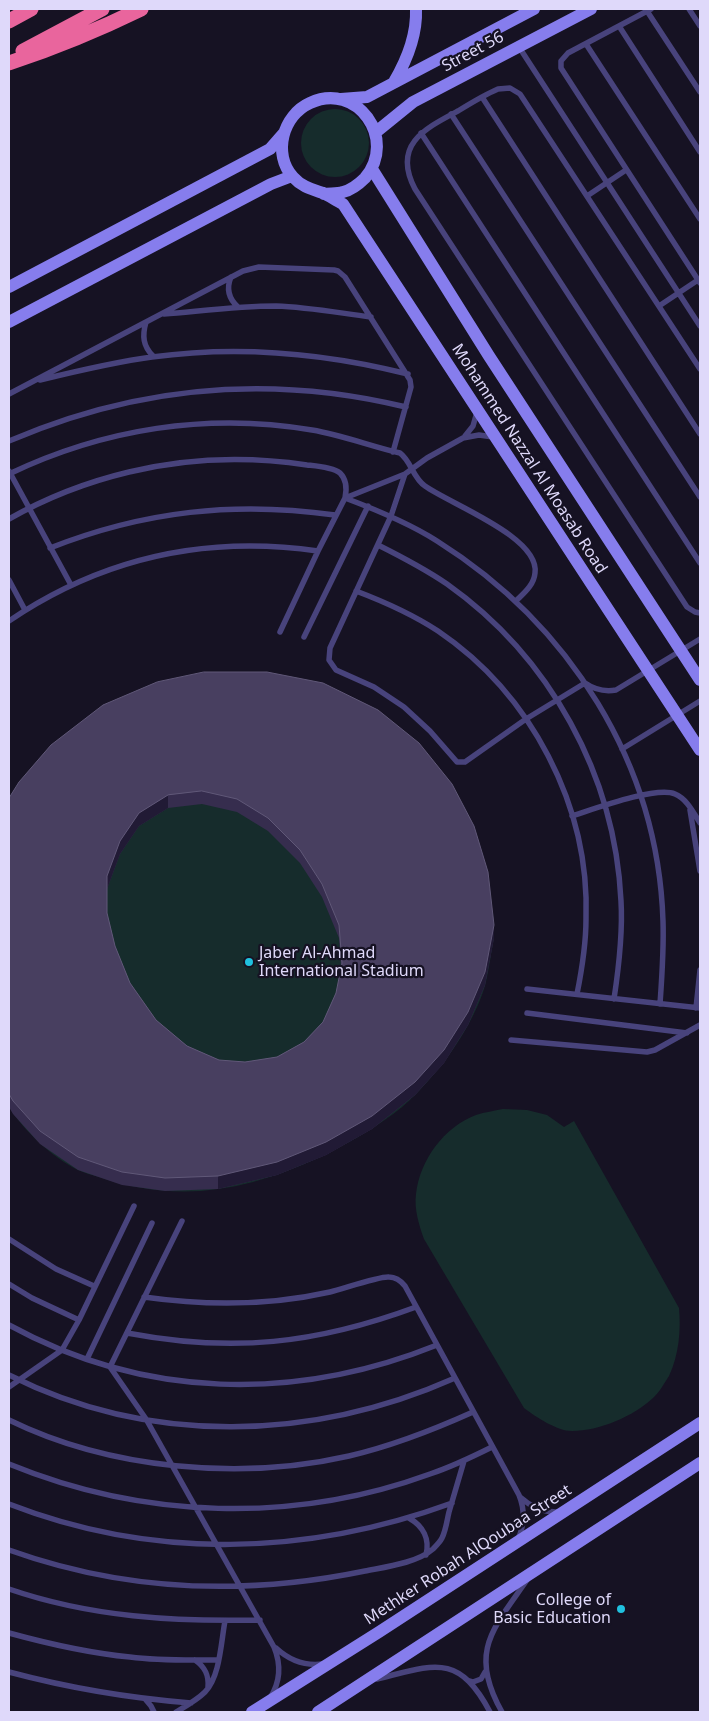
<!DOCTYPE html>
<style>
body{margin:0}
#map{position:relative;width:709px;height:1721px;overflow:hidden;background:#161223;font-family:"Noto Sans",sans-serif}
canvas{display:block}
.frame{position:absolute;inset:0;border:10px solid #dfd9fa;pointer-events:none}
</style>
<div id="map">
<canvas width="709" height="1721"></canvas>
<div class="frame"></div>
</div>
<script>
const ctx = document.querySelector('canvas').getContext('2d');
ctx.lineJoin = 'round';
function fillPath(path, color) { ctx.fillStyle = color; ctx.fill(path, 'evenodd'); }
function strokePath(path, color, width, dash) { ctx.strokeStyle = color; ctx.lineWidth = width; ctx.lineCap = dash ? 'butt' : 'round'; ctx.setLineDash(dash || []); ctx.stroke(path); }
function write(font, color, halo, rows, align = 'center') {
  ctx.font = font + ' "Noto Sans",sans-serif'; ctx.lineWidth = 4.5; ctx.setLineDash([]); ctx.textBaseline = 'middle'; ctx.strokeStyle = halo; ctx.fillStyle = color; for (const [text, x, y, turn = 0] of rows) {
    ctx.save(); ctx.translate(x, y); ctx.rotate((+turn || 0) * Math.PI / 180); ctx.textAlign = isNaN(turn) ? turn : align; if (halo) ctx.strokeText(text, 0, 0); ctx.fillText(text, 0, 0); ctx.restore();
  }
}
fillPath(new Path2D(`
 M301 143a34 34 0 1 1 68 0a34 34 0 1 1-68 0Z
 M103,719L494,938C491,953 489,971 485,986C472,1027 446,1063 416,1094C399,1112 371,1130 349,1142C309,1164 264,1183 218,1189C179,1195 136,1190 99,1177C92,1175 84,1173 78,1170C52,1157 24,1131 9,1107V811Z
 M503,1109L527,1110L547,1115L564,1127L574,1121L679,1308C681,1330 679,1355 669,1376C665,1382 659,1393 653,1398C634,1416 599,1431 572,1431C557,1431 536,1417 524,1408L424,1239C419,1225 414,1209 416,1194C420,1160 444,1127 476,1115C485,1112 494,1111 503,1109Z`), '#162c2c');
strokePath(new Path2D(`
 M651,9L568,53L561,61V68L700,283
 M689,9L700,26
 M647,11L700,92
 M619,26L700,152
 M586,44L700,219
 M519,47L700,326
 M482,97L700,434
 M451,114L700,497
 M421,133L700,563
 M587,196L626,170
 M231,277C226,289 229,299 238,307
 M659,306L698,280
 M164,314C201,311 238,306 276,306C308,307 339,313 371,317
 M146,322C142,336 143,346 153,356
 M700,369L520,94L510,88L498,89C484,95 471,103 458,111C424,129 392,145 415,189L687,607L695,612L700,613
 M40,380C77,371 114,362 152,357C238,345 324,353 408,374
 M9,394L243,271L259,267L334,270L338,271L345,277L410,380L411,387L393,452
 M465,436L473,426L477,412
 M9,441C137,386 270,374 406,407
 M9,471L71,585
 M9,474C103,429 208,412 312,430C342,435 370,446 400,453C411,461 413,478 425,486C450,504 540,537 535,573C534,585 524,593 516,601
 M405,474L391,516L330,648L329,660L336,670L374,687L404,707L430,731L457,762H465L526,719L585,683C595,690 604,692 616,690L700,639
 M345,498C377,510 409,523 437,541C569,624 658,763 663,921C664,949 662,976 660,1004
 M345,498L405,474L427,458L463,438L479,435L493,437
 M9,519C46,498 87,482 129,472C187,458 247,456 307,465C316,466 332,467 340,473C347,480 347,489 345,498L318,551L280,632
 M378,545C402,557 425,569 447,584C550,657 615,775 621,901C623,934 619,966 614,999
 M50,548C144,511 235,501 335,515
 M9,580L25,610
 M356,591C385,602 412,614 438,631C531,694 590,806 586,919C586,945 582,969 577,994
 M9,621C102,558 206,535 318,551
 M304,637L368,506
 M622,749L700,701
 M690,810L700,871
 M572,816C594,809 656,786 675,794C687,799 693,812 700,823
 M527,989L700,1008
 M696,1008L700,970
 M527,1013L687,1033
 M511,1040L647,1052L655,1050L700,1025
 M182,1221L110,1367L146,1419L274,1647C281,1664 281,1681 270,1698
 M9,1239L56,1269L94,1286
 M9,1284L32,1298L79,1320
 M144,1297C207,1306 268,1306 330,1292C343,1289 379,1276 389,1277C396,1277 401,1281 405,1286L519,1495C525,1510 525,1524 518,1539
 M9,1325C144,1399 295,1402 437,1345
 M127,1333C232,1353 316,1344 416,1307
 M87,1359L152,1223
 M9,1375C150,1446 313,1441 455,1378
 M9,1387L62,1350L79,1320L134,1206
 M9,1420C109,1469 240,1481 349,1456C392,1446 433,1430 473,1412
 M9,1464C143,1519 293,1524 430,1474C451,1467 472,1457 492,1447
 M520,1497C531,1507 544,1513 559,1512
 M9,1504C153,1560 307,1556 452,1503
 M409,1518C423,1526 430,1539 426,1555
 M9,1550C126,1592 244,1596 365,1571C385,1567 417,1563 433,1549C436,1546 440,1542 442,1538C446,1530 447,1520 449,1512C454,1495 459,1478 464,1461
 M9,1589C90,1617 175,1622 260,1620
 M9,1633C49,1644 88,1653 130,1657C159,1661 189,1660 218,1660
 M276,1648C289,1660 305,1666 322,1664
 M195,1660C205,1667 209,1675 208,1687
 M9,1672C69,1688 128,1698 191,1703
 M377,1679C434,1665 458,1652 490,1712
 M470,1681L473,1682L481,1679L485,1672
 M146,1700L151,1706L154,1712
 M176,1712C186,1706 197,1700 205,1692C220,1677 221,1642 225,1621
 M502,1712C468,1652 493,1629 527,1580`), '#48437c', 5.5);
strokePath(new Path2D(`
 M394,82C407,60 417,35 416,9
 M341,99L367,97L534,9
 M376,132L413,102L591,9
 M372,169L489,356L700,680
 M324,194C330,193 337,194 343,192C351,190 359,184 365,178C398,139 357,81 310,103C283,115 272,154 293,177C302,187 311,189 323,193C330,196 336,201 343,204L700,750
 M9,287L270,149L284,133
 M9,322L271,184L292,176
 M252,1712L379,1632L700,1423
 M318,1712L700,1463`), '#867ded', 12);
strokePath(new Path2D(`
 M9,21L31,9
 M23,51L102,9
 M9,63C54,48 98,30 141,9`), '#e9659d', 15);
fillPath(new Path2D(`
 M103,705L494,938L485,985L468,1025L444,1063L415,1095L372,1129L326,1155L277,1175L218,1189L165,1191L122,1185L78,1170L40,1144L13,1114L9,1107V798ZM202,804L237,812L268,831L300,863L322,897L339,938L341,966L336,993L323,1022L304,1042L277,1057L245,1062L219,1060L187,1046L156,1020L130,983L115,946L107,913V889L120,854L139,826L168,808Z`), '#362d4e');
fillPath(new Path2D(`
 M168,795V808L139,826L120,854L107,889V876L120,841L139,813Z
 M494,925V938L485,985L468,1025L444,1063L415,1095L372,1129L326,1155L277,1175L218,1189V1176Z`), '#211a35');
const building = new Path2D(`
 M204,672H267L323,683L378,710L419,743L452,784L474,826L488,872L494,925L485,972L468,1012L444,1050L415,1082L372,1116L326,1142L277,1162L218,1176L165,1178L122,1172L78,1157L40,1131L13,1101L9,1094V798L19,782L51,745L103,705L157,682ZM202,791L237,799L268,818L300,850L322,884L339,925L342,963L336,993L323,1022L304,1042L277,1057L245,1062L219,1060L187,1046L156,1020L130,983L115,946L107,913V876L120,841L139,813L168,795Z`);
fillPath(building, '#483f60');
strokePath(building, '#605878', 1);
for (const [x, y, r, color] of [
 [249,962,5,"#20c1df"],
 [621,1609,5,"#20c1df"]
]) { const dot = new Path2D(); dot.arc(x, y, r, 0, 2 * Math.PI); ctx.fillStyle = color; ctx.fill(dot); strokePath(dot, '#161223', 2); }
write('16px', '#dfd9fa', '#161223', [
 ["Street 56",473,52,-28],
 ["Mohammed Nazzal Al Moasab Road",529,459,57],
 ["Methker Robah AlQoubaa Street",468,1555,-33]
]);
write('16px', '#dfd9fa', '#161223', [
 ["Jaber Al-Ahmad",259,953],
 ["International Stadium",259,971],
 ["College of",611,1600,"right"],
 ["Basic Education",611,1618,"right"]
], 'left');
</script>
